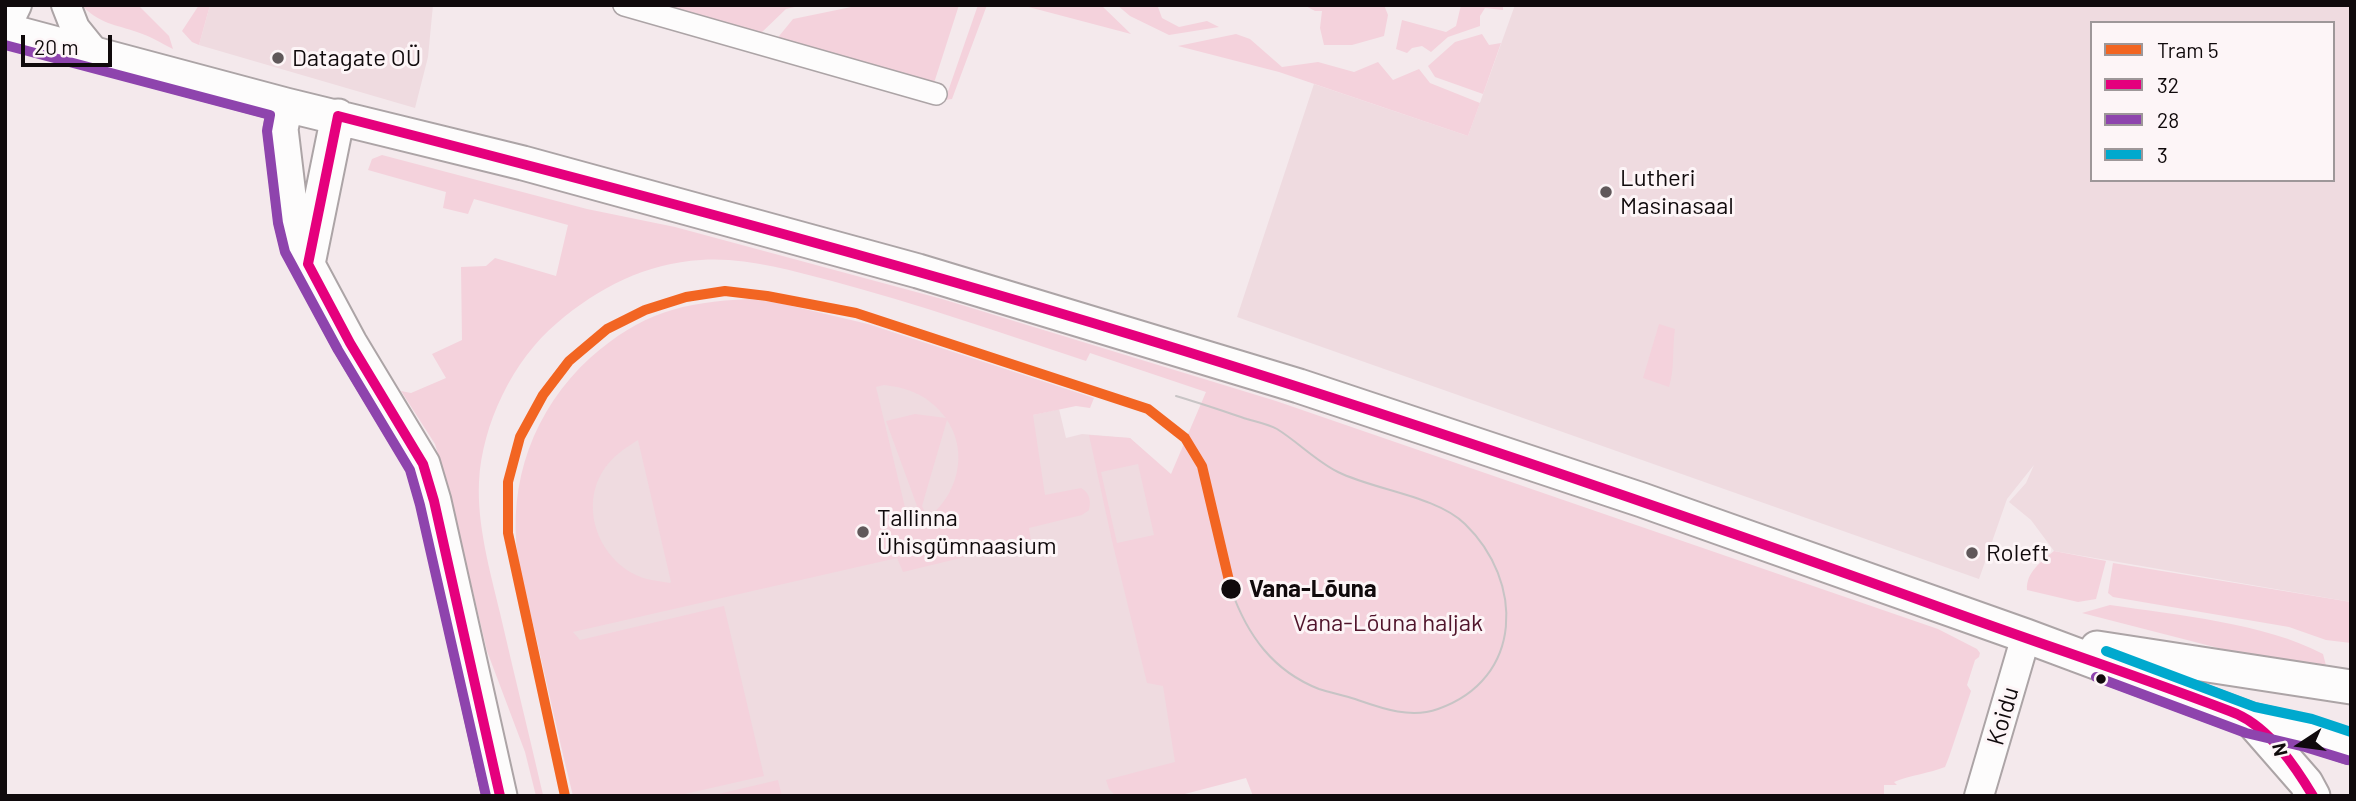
<!DOCTYPE html>
<meta charset="utf-8">
<style>
body{margin:0}
#map{position:relative;width:2356px;height:801px;overflow:hidden;background:#f4e9ec;font-family:Barlow,sans-serif}
canvas{display:block}
.frame{position:absolute;inset:0;border:7px solid #100a0c;pointer-events:none}
.legend{position:absolute;left:2090px;top:21px;width:245px;height:161px;box-sizing:border-box;background:#fdf5f7;border:2px solid #9e9799;margin:0;padding:9px 12px;list-style:none;font-size:21px;color:#100a0c}
.legend li{display:flex;align-items:center;gap:14px;height:35px}
.legend b{width:35px;border:2px solid #9e9799}
.north{position:absolute;left:2265px;top:710px;width:70px;height:70px;-webkit-text-stroke:5px #fdf5f7;paint-order:stroke;rotate:257deg;font-size:19px;font-weight:700;line-height:28px;text-align:center;color:#100a0c}
.north::after{content:'';display:block;margin:auto;width:24px;height:32px;background:#100a0c;clip-path:polygon(50% 0,100% 100%,50% 72%,0 100%)}
.scale{position:absolute;left:21px;top:35px;width:91px;height:32px;box-sizing:border-box;border:4px solid #100a0c;border-top:0;padding-left:9px;font-size:21px;line-height:24px;white-space:nowrap;color:#100a0c;-webkit-text-stroke:5px #fdf5f7;paint-order:stroke}
</style>
<div id="map">
<canvas width="2356" height="801"></canvas>
<div class="frame"></div>
<ul class="legend">
<li><b style="height:9px;background:#f26522"></b>Tram 5</li>
<li><b style="height:9px;background:#e5007d"></b>32</li>
<li><b style="height:9px;background:#8e44ad"></b>28</li>
<li><b style="height:9px;background:#00a9ce"></b>3</li>
</ul>
<div class="north">N</div>
<div class="scale">20 m</div>
</div>
<script>
const ctx = document.querySelector('canvas').getContext('2d');
ctx.lineJoin = 'round';
function fillPath(path, color) { ctx.fillStyle = color; ctx.fill(path, 'evenodd'); }
function strokePath(path, color, width, dash) { ctx.strokeStyle = color; ctx.lineWidth = width; ctx.lineCap = dash ? 'butt' : 'round'; ctx.setLineDash(dash || []); ctx.stroke(path); }
function write(font, color, halo, rows, align = 'center') {
  ctx.font = font + ' Barlow,sans-serif'; ctx.lineWidth = 6; ctx.setLineDash([]); ctx.textBaseline = 'middle'; ctx.strokeStyle = halo; ctx.fillStyle = color; for (const [text, x, y, turn = 0] of rows) {
    ctx.save(); ctx.translate(x, y); ctx.rotate((+turn || 0) * Math.PI / 180); ctx.textAlign = isNaN(turn) ? turn : align; if (halo) ctx.strokeText(text, 0, 0); ctx.fillText(text, 0, 0); ctx.restore();
  }
}
fillPath(new Path2D(`
 M210,5H433L428,57L415,108L199,45Z
 M1515,5H2351V602L2054,551L2031,520L2009,502L2026,483L2034,465L2007,499L1979,579L1237,317L1314,84L1468,136ZM2092,23H2333V180H2092Z
 M696,316L1033,415L1059,409L1066,438L1082,434L1130,438L1171,475L1177,796H606L599,774L542,467Z`), '#efdbe0');
fillPath(new Path2D(`
 M82,5H138L169,36L173,49C161,43 150,36 137,32C117,25 97,23 82,5Z
 M199,5H210L199,45L192,42L182,31Z
 M654,5H803L786,9L759,35Z
 M861,5H959L934,83L775,41L793,19Z
 M978,5H987L952,99L945,100Z
 M1021,5H1101L1131,34Z
 M1117,5L1158,7L1162,18L1179,27L1207,21L1219,27L1169,35L1130,16Z
 M1304,5H1384L1388,15L1384,36L1352,45H1324L1320,28L1322,11H1315Z
 M1461,5H1503V10L1485,8L1480,16V26L1448,37L1431,52L1422,46L1412,48L1407,53L1396,49L1402,20L1446,32L1456,26Z
 M1236,34L1250,39L1282,67L1318,62L1354,72L1378,62L1393,80L1419,69L1430,83L1480,103L1468,136L1279,72L1178,46Z
 M1482,34L1489,45L1501,43L1483,94L1435,77L1428,66L1455,42Z
 M382,155L587,209L675,227L942,299L1276,401L1938,629L1977,649L1980,653L1979,657L1975,660L1967,685L1971,691L1949,757L1945,767C1930,773 1911,775 1894,782L1897,785H1884V796H1253L1246,778L1177,796H1116L1109,789L1106,780L1175,762L1163,686L1147,683L1112,541L1089,435L1130,438L1171,474L1206,392L1090,353L1086,361C1002,333 918,304 832,281C789,270 745,257 701,260C646,263 598,288 557,323C513,360 482,424 479,482C477,525 490,571 500,613C514,674 529,734 543,795L536,796L525,752L487,651L449,491L435,444L401,391L411,393L446,378L432,354L462,340L461,267L486,266L495,258L556,276L568,225L474,199L468,214L443,208L446,192L368,170L372,159ZM1138,464L1154,535L1117,543L1101,472Z
 M749,299L779,303L868,324L1094,398L1090,408L1076,406L1033,415L1045,495L1081,488C1090,493 1091,501 1089,510L1082,515L1029,528L1031,541L903,572L897,558L573,632L580,640L724,606L764,776L676,796H573C560,744 549,693 537,641C531,614 523,586 518,558C507,483 534,409 590,358C641,313 682,302 749,299ZM884,385C911,388 930,397 946,418L915,414L886,421L917,506L914,513L918,517L925,512L922,506L947,420C973,459 952,511 910,528L876,387ZM638,440L671,582L670,583C658,581 645,580 634,574C594,553 579,499 608,464C617,453 627,447 638,440Z
 M1659,324L1675,329C1672,349 1675,368 1669,387L1643,378Z
 M2054,551L2106,561L2096,599L2078,602L2027,590C2026,572 2041,562 2054,551Z
 M2113,563L2351,602V643L2326,640L2289,627L2113,597L2108,593Z
 M2110,605C2176,615 2265,623 2323,654L2328,673L2261,659L2082,613Z
 M778,780L782,796H710Z`), '#f4d2dc');
const pedestrian = new Path2D(`
 M624,5L936,94`);
const minor = new Path2D(`
 M66,5L75,28L96,54
 M5,30L17,5
 M1979,796L2026,636`);
const tertiary = new Path2D(`
 M5,30L286,105L523,163L918,271L1299,386L1642,500L2026,636L2251,720L2309,733L2351,747
 M286,105L281,129L292,221L298,246L350,343L423,464L434,501L500,796
 M308,264L338,116
 M2097,648L2351,687
 M2251,720L2306,783L2313,796`);
strokePath(pedestrian, '#aca4a6', 24);
strokePath(minor, '#aca4a6', 32);
strokePath(tertiary, '#aca4a6', 37);
strokePath(pedestrian, '#fdfcfc', 21);
strokePath(minor, '#fdfcfc', 28);
strokePath(tertiary, '#fdfcfc', 33);
strokePath(new Path2D(`
 M1176,396C1200,403 1223,411 1247,419C1257,422 1268,424 1277,429C1298,442 1316,461 1338,472C1374,490 1437,496 1465,524C1524,581 1524,679 1438,709C1410,719 1381,708 1355,699C1343,695 1331,693 1319,689C1273,671 1247,635 1231,589`), '#c7c4c5', 2);
strokePath(new Path2D(`
 M500,796L434,501L423,464L350,343L308,264L338,116C606,185 874,256 1139,337C1417,422 1691,517 1964,616C2055,649 2147,679 2237,714C2270,729 2295,766 2313,796`), '#e5007d', 10);
strokePath(new Path2D(`
 M5,45L270,115L267,131L278,223L285,252L338,350L410,470L420,505L486,796
 M2096,677L2246,733L2305,747L2347,760`), '#8e44ad', 10);
strokePath(new Path2D(`
 M2106,651L2255,707L2312,719L2351,732`), '#00a9ce', 10);
strokePath(new Path2D(`
 M565,796L508,533V482L520,437L543,395L569,361L607,329L645,310L686,297L725,291L767,296L856,313L1148,409L1185,438L1202,466L1231,589`), '#f26522', 10);
for (const [x, y, r, color] of [
 [278,58,7,"#60585a"],
 [1606,192,7,"#60585a"],
 [863,532,7,"#60585a"],
 [1972,553,7,"#60585a"],
 [1231,589,11,"#100a0c"],
 [2101,679,6,"#100a0c"]
]) { const dot = new Path2D(); dot.arc(x, y, r, 0, 2 * Math.PI); ctx.fillStyle = color; ctx.fill(dot); strokePath(dot, '#fdf5f7', 2.5); }
write('24px', '#100a0c', '#fdf5f7', [
 ["Datagate OÜ",292,58],
 ["Lutheri",1620,178],
 ["Masinasaal",1620,206],
 ["Tallinna",877,518],
 ["Ühisgümnaasium",877,546],
 ["Roleft",1986,553]
], 'left');
write('bold 24px', '#100a0c', '#fdf5f7', [
 ["Vana-Lõuna",1249,589]
], 'left');
write('24px', '#50142b', '#fdf5f7', [
 ["Vana-Lõuna haljak",1388,623]
]);
write('24px', '#100a0c', '#fdf5f7', [
 ["Koidu",2003,716,-74]
]);
</script>
